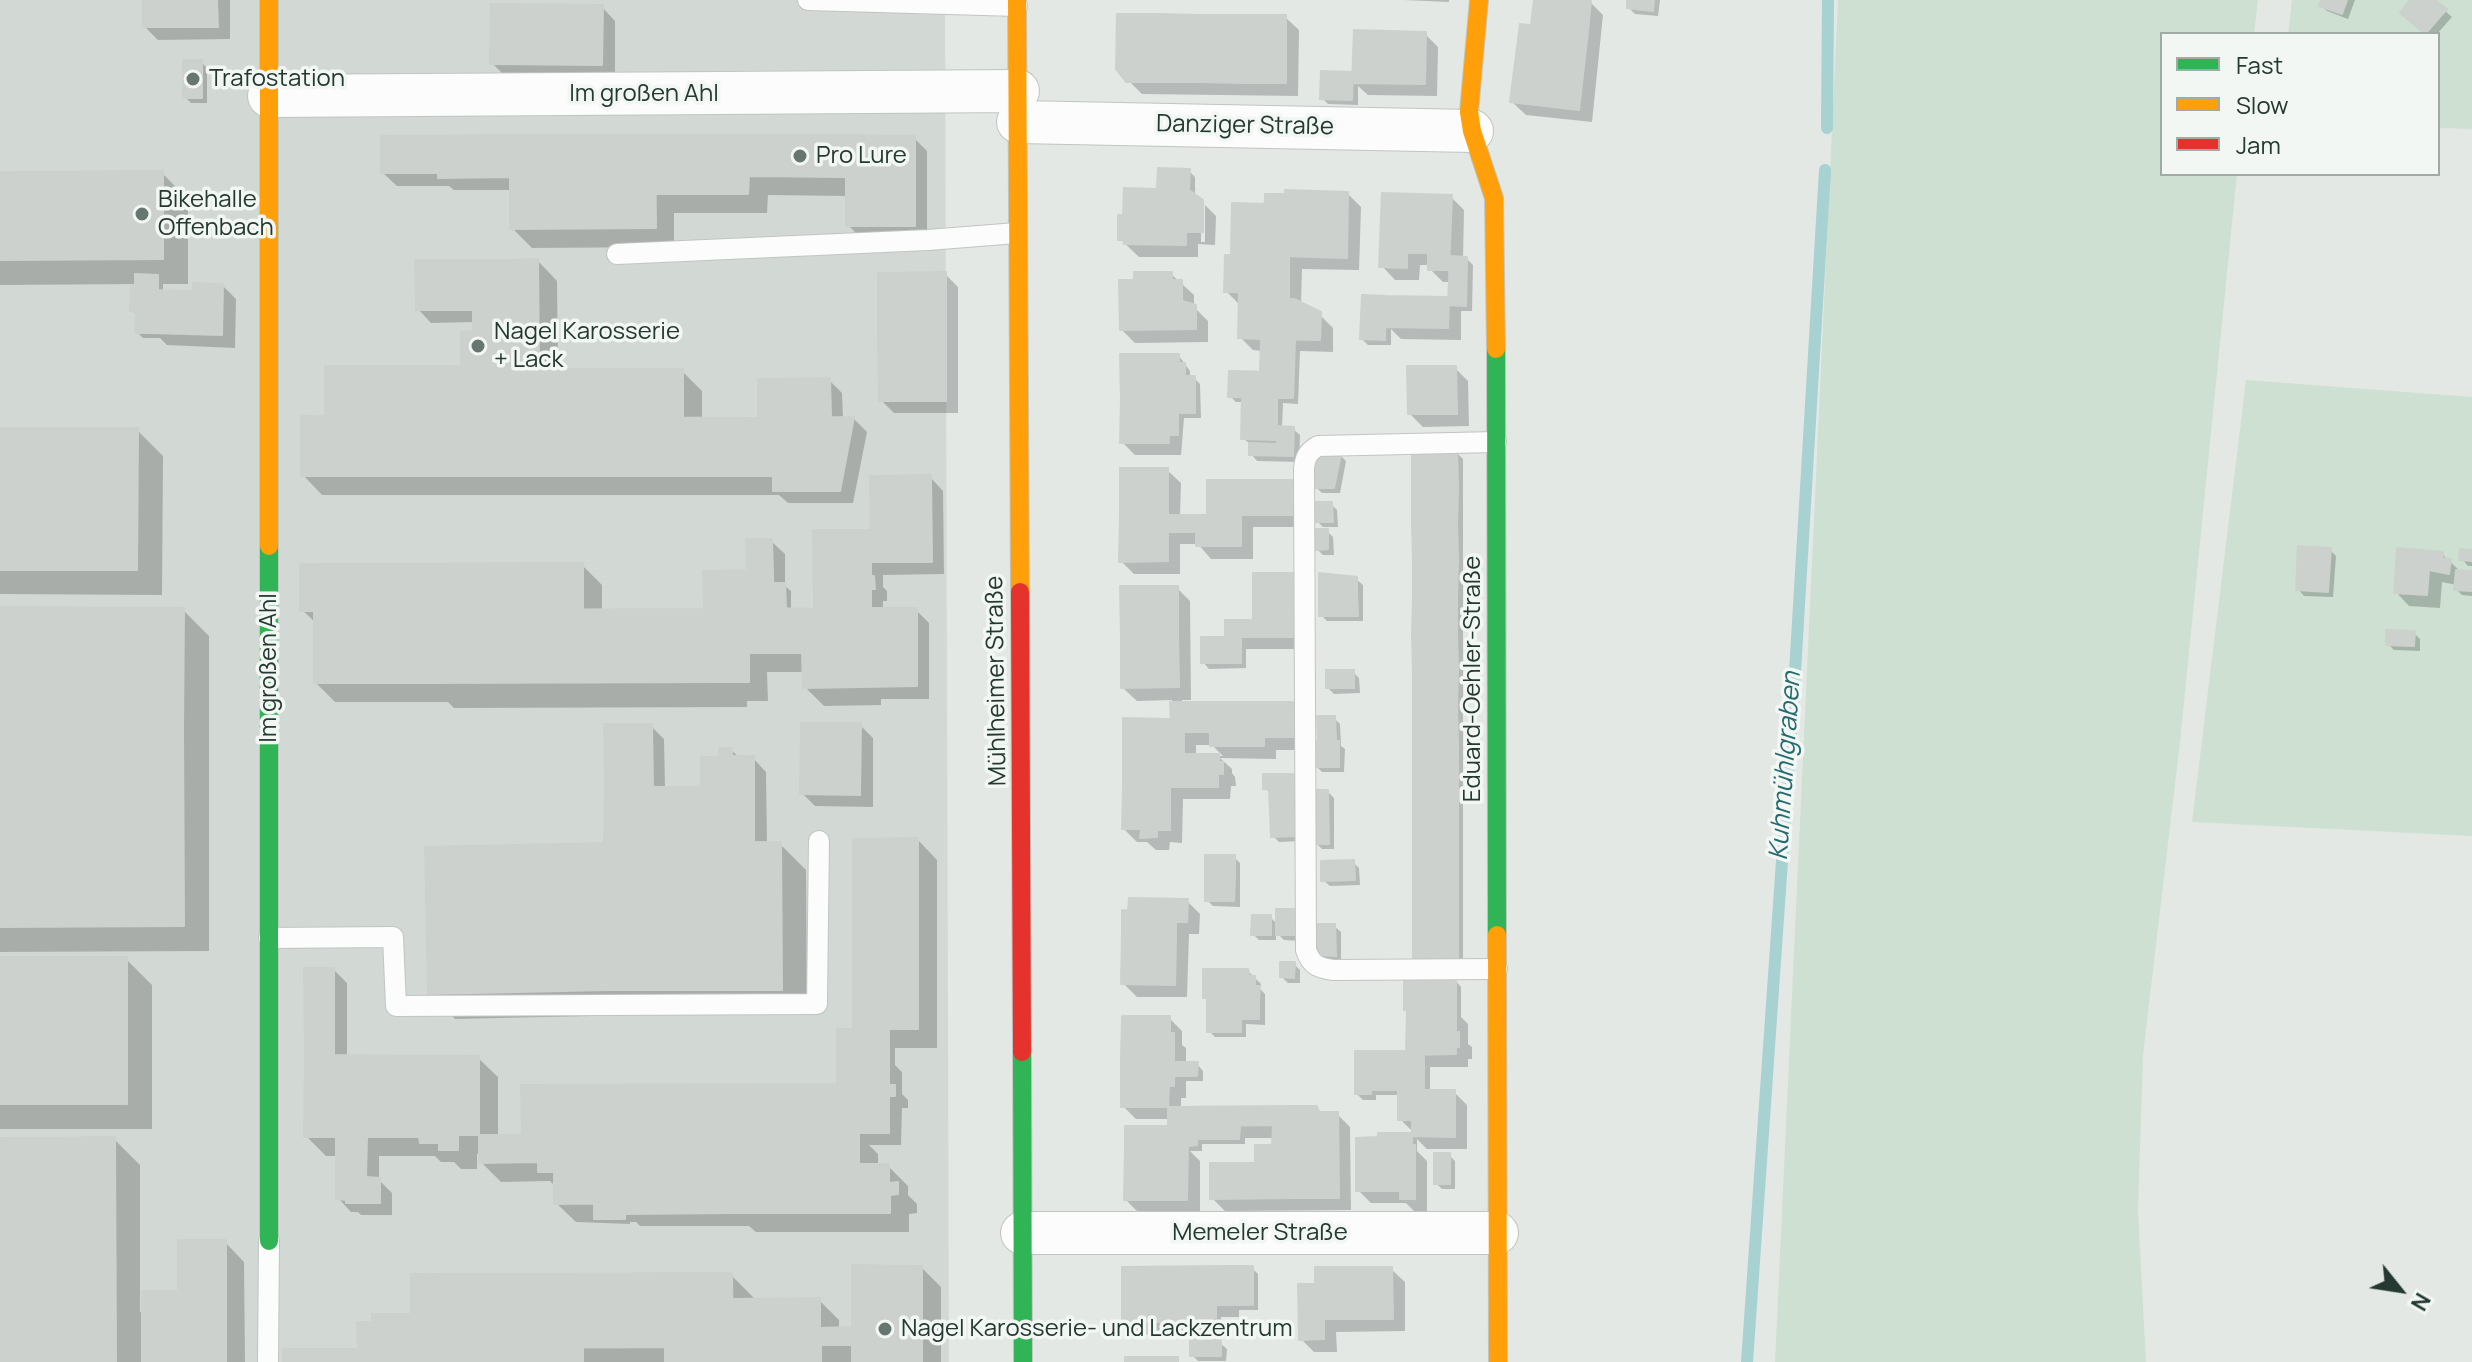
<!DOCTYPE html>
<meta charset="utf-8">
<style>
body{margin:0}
#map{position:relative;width:2472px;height:1362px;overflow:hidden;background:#e3e8e5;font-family:Manrope,sans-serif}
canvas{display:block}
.legend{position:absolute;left:2160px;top:32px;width:280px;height:144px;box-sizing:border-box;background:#f2f7f4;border:2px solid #a0aba6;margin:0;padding:10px 14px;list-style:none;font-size:24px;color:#243931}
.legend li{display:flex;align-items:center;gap:16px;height:40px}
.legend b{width:40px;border:2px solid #a0aba6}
.north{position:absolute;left:2360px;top:1250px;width:80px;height:80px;-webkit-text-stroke:6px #f2f7f4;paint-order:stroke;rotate:120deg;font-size:22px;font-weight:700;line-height:32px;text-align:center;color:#243931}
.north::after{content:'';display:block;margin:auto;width:28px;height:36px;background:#243931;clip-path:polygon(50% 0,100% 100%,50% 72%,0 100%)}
</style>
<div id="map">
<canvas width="2472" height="1362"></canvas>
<ul class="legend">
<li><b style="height:10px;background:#30b455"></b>Fast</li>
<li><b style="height:10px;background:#ff9f0a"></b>Slow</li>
<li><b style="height:10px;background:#e5322d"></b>Jam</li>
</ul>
<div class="north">N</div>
</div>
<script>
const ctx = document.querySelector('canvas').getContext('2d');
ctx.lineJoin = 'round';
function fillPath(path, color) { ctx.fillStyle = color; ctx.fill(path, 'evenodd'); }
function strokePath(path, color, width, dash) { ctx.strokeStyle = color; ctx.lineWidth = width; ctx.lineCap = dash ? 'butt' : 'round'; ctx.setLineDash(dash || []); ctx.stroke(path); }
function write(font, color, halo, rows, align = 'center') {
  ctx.font = font + ' Manrope,sans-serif'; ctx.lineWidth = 7; ctx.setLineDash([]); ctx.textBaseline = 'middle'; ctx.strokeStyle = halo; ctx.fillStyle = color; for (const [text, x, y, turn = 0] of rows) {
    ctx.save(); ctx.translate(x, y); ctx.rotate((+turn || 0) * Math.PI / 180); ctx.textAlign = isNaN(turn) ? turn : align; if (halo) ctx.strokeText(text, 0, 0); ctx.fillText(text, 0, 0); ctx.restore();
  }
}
fillPath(new Path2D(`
 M0,0H945L949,1362H0Z`), '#d2d9d5');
fillPath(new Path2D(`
 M1838,0H2258L2254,34H2162V174H2237L2180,742L2143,1055L2138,1211L2146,1362H1775Z
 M2292,0H2472V129L2438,128V34H2288Z
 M2246,380L2472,397V836L2192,822Z`), '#cee0d1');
fillPath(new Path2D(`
 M145,0H230V39L158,40L145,27Z
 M1403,0H1449V2Z
 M1536,0L1590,2L1603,15L1592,122L1526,115L1512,102L1533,27Z
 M1629,0H1660L1658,16L1635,14L1629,8Z
 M2323,0H2355L2348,19L2327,11L2321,5Z
 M2413,0H2433L2452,17L2437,34H2426L2408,19Z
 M602,7L615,21V77L505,76L492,63Z
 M1285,17L1299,30L1298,96L1142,94L1128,80Z
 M1425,34L1438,47L1437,96L1368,95L1358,86V105L1328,104L1322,98L1355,74Z
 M201,62L207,68V103H191L185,97Z
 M914,138L927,151V239L861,238L848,225V196L768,195L767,213H674V247L532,248L512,228V190H454L449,186H397L383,173Z
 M1189,171L1195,177V196L1201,202V242H1205V205L1216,216L1215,245L1198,244V257H1139L1120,239L1125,217L1163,191L1159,187Z
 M162,173L188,199V284H163V292L195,293L223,286L236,299L235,348L167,345L160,338H143L137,332V315L132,310L145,284L0,285V174Z
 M1348,194L1361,207L1359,270L1302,269L1301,305L1319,314L1333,328V352L1300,351L1298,404L1283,403L1282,428L1293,429L1300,435L1299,462L1257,461L1251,454V445L1243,438L1244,402H1236L1230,396L1262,373V351L1253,350L1240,337L1239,304L1226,291L1236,257L1233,254L1234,205L1266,206Z
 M1451,197L1464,210L1463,259H1467L1473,265L1472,311H1461V340L1401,339L1391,329V345H1368L1362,339L1364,297L1451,299V282H1443L1430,269V265H1420L1419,280H1395L1382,266Z
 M538,261L557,281L558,371H682L702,391V420H760V381L829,380L842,393L843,419H854L867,432L853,503H788L779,495H322L303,475L327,419L466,368L475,333V322L431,323L418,309Z
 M945,274L958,287V413H894L881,400Z
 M1171,274L1194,295V307L1208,321V342L1135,343L1122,330L1136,282Z
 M1179,356L1190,371V378H1194L1200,384L1201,418H1184L1181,455H1135L1122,442Z
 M1455,368L1468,381L1469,426L1423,427L1410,414Z
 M0,430H137L163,456L162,595L0,594Z
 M1457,453L1463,459V968H1421Z
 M1340,455L1346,461L1340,493H1322L1316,487Z
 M1167,470L1181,483L1180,517H1209L1294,482L1307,527H1253V559H1211L1198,544H1180V574H1134L1121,561Z
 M930,477L943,491L944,574L883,575V587L887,591V601H883V610H916L929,623V699H881V705L824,706L805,687V672H767L768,701H747V707L454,708L448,702H335L316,683V623L302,610L582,565L602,585V611H706L749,572L771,541L785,554V586L791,591V610H818L816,607L873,532Z
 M1331,504L1337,510L1338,527H1323L1333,537L1334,555H1323L1317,549L1327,531L1317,521Z
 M2330,550L2336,556L2333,597L2304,596L2298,589Z
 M2472,552V566H2468L2462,559Z
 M2442,554L2461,572L2472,573V596L2462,595L2456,589L2457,585L2442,582L2440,608L2409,606L2396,592Z
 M1294,575L1307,649H1246V668L1209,669L1203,662L1227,639L1255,622Z
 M1356,579L1363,585V621H1327L1321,615Z
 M1177,588L1190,601L1191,700H1182V704H1293L1306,717V750H1276V759L1220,758L1232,769V773L1235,777L1236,786H1231L1230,799H1183L1182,843L1170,842L1169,850H1156L1147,842H1137L1124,829L1125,720L1172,721V700L1137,701L1123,688ZM1196,745H1212L1223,756H1196Z
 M0,609L183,610L209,636V951L0,952Z
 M2414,633L2420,639V651L2394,650L2388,644Z
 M1353,672L1359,678L1360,693L1334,694L1328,688Z
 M1334,718L1340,724L1341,746L1345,749L1344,772H1322L1316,766L1320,743Z
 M860,725L873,738V807L815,806L802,793Z
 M651,726L664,739L665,789H703L721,759L731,750L740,758H753L766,772L767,844H780L806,870L807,1015H634L455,1019L430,994L606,845Z
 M1293,776L1299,782L1300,841L1279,842L1273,836L1272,795L1265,788Z
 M1328,792L1334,798V849H1322L1316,843Z
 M918,840L937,860V1048H895V1065L902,1072V1094L908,1100V1108H902L901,1145H869L878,1154V1166H888L908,1186V1195L917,1204V1213L909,1214V1232H756L749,1226H640L636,1222H630V1224L576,1222L556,1203V1187L550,1181L501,1182L481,1162V1154H477V1169H461L454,1162H441L435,1156H379V1180L392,1193V1215H361L358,1212H351L338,1198V1156H326L306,1136L334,970L347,983V1057L478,1058L498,1077V1137L524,1136L523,1087L836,1086L858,1031Z
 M1234,857L1240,863V907L1213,906L1207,900Z
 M1353,862L1359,868L1360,885L1330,886L1323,880Z
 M1187,901L1200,914L1199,934H1189L1187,997H1137L1123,983Z
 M1270,917L1278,925L1302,917L1301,941L1284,940L1276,932V940H1259L1253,934Z
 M1334,926L1341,932V961H1324L1318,955Z
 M0,959H126L152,985V1129H0Z
 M1294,964L1300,970V983H1288L1282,977Z
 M1248,971L1261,984L1260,989L1265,994V1025L1246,1024V1037H1215L1209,1031V1001L1205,997Z
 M1455,980L1461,987V1017L1468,1024V1044L1472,1047V1059H1468V1067H1430V1092H1454L1467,1105V1149H1427L1417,1139V1151L1427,1161V1212H1415L1406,1203H1371L1358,1190L1377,1140L1380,1142L1416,1135L1400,1119V1095H1376V1100H1363L1357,1094V1053H1408Z
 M1169,1018L1182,1031V1045L1186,1048V1064H1197L1203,1071V1081H1186V1098H1181V1109L1317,1108L1323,1114H1337L1350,1127L1351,1210L1225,1211L1212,1198L1257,1165L1274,1147L1275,1138H1245V1144H1202V1151H1190L1200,1161V1213H1139L1126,1200L1170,1128V1119H1136L1123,1106Z
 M114,1139L140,1165V1312H144L180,1293L225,1242L244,1262L245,1362H0V1140Z
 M1449,1155L1455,1161V1189H1442L1436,1183Z
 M922,1268L941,1287V1362H285L363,1351L360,1348L374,1324L413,1316L731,1275L757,1301L819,1300L839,1320V1330L854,1329Z
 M1252,1268L1258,1274V1310H1239V1317H1221V1344L1227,1349L1226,1361H1198L1192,1355V1334L1137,1335L1124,1321Z
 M1391,1269L1405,1282V1331L1336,1332L1337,1352H1314L1301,1339L1317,1286Z`), '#0003');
strokePath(new Path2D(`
 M1827,128L1828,0
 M1747,1362L1794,689L1825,170`), '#a8d1d1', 12);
const building = new Path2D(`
 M143,0H217L218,27H143Z
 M1534,0H1591L1588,31L1531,25Z
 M1627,0H1654L1653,11L1627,8Z
 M2321,0H2347L2342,14L2319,6Z
 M2410,0H2436L2447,9L2425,34L2400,13Z
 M491,4L603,5L602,65L490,64Z
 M1117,14H1159L1158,82H1126L1116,69Z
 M1159,14L1202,15L1201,82H1158Z
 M1202,15H1244L1243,83L1201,82Z
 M1244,15H1286V83H1243Z
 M1520,24L1588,31L1579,110L1510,102Z
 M1354,30L1426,32L1425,84L1352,83Z
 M183,60H202V98H183Z
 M1321,71L1353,72L1352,100L1320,99Z
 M510,135V177L438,178V173H381V136Z
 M510,135H655L656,228L510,229Z
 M655,135H846V177L749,176L748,194H655Z
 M846,135L915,136V226H846Z
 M1158,168L1190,169L1189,190L1157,188Z
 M163,171V259L0,260V172Z
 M1124,188L1189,190L1203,200V232H1186V245L1124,244V240H1118V215H1123Z
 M1285,190L1348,192L1347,258L1284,256Z
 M1382,193L1452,195L1449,270H1428V253H1407V268L1379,267Z
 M1265,194H1285L1284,256H1263Z
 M1232,203L1264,204L1263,256L1231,255Z
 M1225,255L1263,256L1261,339L1238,338L1239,292H1224Z
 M1263,256H1289V299H1294L1321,312L1320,340L1261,339Z
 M1450,256L1467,257L1466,306L1448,305Z
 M538,259L539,369H683V417H511V260Z
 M415,260H473V310H416Z
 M473,260H511V417H475L476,366H461V332L473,331Z
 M946,272V336L878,337V273Z
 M1134,272H1172V280H1182V301L1196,305V329L1120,330L1119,280H1134Z
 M135,274L158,275V290H152V333H135L136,311H130L131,286H135Z
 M193,283L223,284L222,335L152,333V290L193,291Z
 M1362,295L1386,296L1385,340L1360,339Z
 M1386,296L1449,297L1448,328L1385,327Z
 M946,336V401H879L878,337Z
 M1261,339H1295L1293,398H1277L1278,372L1260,371Z
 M1120,354H1168V399H1121Z
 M1168,354H1179V363H1185V376H1195V399H1168Z
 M325,366H476L475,417H325Z
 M1407,366H1456L1457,414H1408Z
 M1229,371L1278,372L1277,398L1228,397Z
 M830,378L831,417L758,418V379Z
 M1242,397L1277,398V440L1241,439Z
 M1121,399H1168L1169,443H1120Z
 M1168,399H1195V413H1178V435H1168Z
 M301,416L465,417V476H301Z
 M465,417L773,418V476H465Z
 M854,417L840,491H773V418Z
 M1277,426L1294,427L1293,456L1249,455V443L1277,444Z
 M0,428H138L137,570H0Z
 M1412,451H1457L1458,487H1412Z
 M1341,453L1334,488H1314V463L1319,454Z
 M1120,468H1168V515H1120Z
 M931,475L932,562H871L870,476Z
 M1207,480H1294L1295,515H1207Z
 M1412,487H1458L1457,524H1412Z
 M1315,502H1332L1333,522H1315Z
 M1120,515H1168V561L1119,562Z
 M1168,515H1241V546H1196V532H1168Z
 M1412,524H1457L1458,561H1413Z
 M1315,529H1328V549L1315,550Z
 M813,530H871V576H874L875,589H871V608H814Z
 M746,539H772L774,609H704L703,571L747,570Z
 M2298,546L2331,548L2328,592L2296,590Z
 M2397,548L2443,552L2442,558L2451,559L2449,574L2429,570L2427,595L2394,593Z
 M2460,549L2472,550V561L2459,560Z
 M1413,561H1458L1457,597L1413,598Z
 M583,563V610L300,611V564Z
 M2456,570L2472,571V591L2454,590Z
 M1253,573H1295L1294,637H1225V620H1253Z
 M1319,573L1357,577V595L1319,596Z
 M773,583H785L786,608L774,609Z
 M1120,586H1178V637H1121Z
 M1357,595L1358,616H1319V596Z
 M1457,597V634H1412L1413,598Z
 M0,607L184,608L183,729L0,730Z
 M862,608V687L803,688L802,653H749V682H722L721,609Z
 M862,608H917V686L862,687Z
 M704,609H721L722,682L426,683V610Z
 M426,610V683H314V611Z
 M2386,630L2415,631L2414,646L2386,645Z
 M1412,634H1457L1458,671H1413Z
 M1121,637H1178L1179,687L1121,688Z
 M1201,637H1241V663H1201Z
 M1326,670H1354V688H1326Z
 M1413,671H1458L1457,707H1413Z
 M1170,702H1294V737H1264V746H1210V732H1184V723H1171Z
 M1413,707H1457L1458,744H1413Z
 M1317,716H1335L1336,741H1318Z
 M1123,718L1170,719V787H1123Z
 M801,723H861L860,795L800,794Z
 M1171,723H1184V754H1219V762H1223V774H1218V787H1170Z
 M604,724H652L653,787H605Z
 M183,729L184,926L0,927V730Z
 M1314,741H1339V767H1314Z
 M1413,744H1458V780H1413Z
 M719,748H732V756H754V842L687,843L686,787H701V757H719Z
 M1263,774H1294V789H1263Z
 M1413,780H1458V817H1413Z
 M605,787H686L687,843H604Z
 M1123,787H1170V830H1157V837L1140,838L1141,829H1122Z
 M1269,789H1294L1295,836L1271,837Z
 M1314,790H1328L1329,844H1314Z
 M1413,817H1458V853H1413Z
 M918,838V1029H853V839Z
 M781,842L782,990H607L604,843Z
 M604,843L607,990L428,994L425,847Z
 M1413,853H1458V889L1413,890Z
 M1205,855H1235V878L1205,877Z
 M1354,860L1355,880L1321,881V861Z
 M1205,877L1235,878L1234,901H1205Z
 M1458,889V926H1413V890Z
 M1129,898L1188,899L1187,922H1176V935L1122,934V910L1128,911Z
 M1276,909H1297L1296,935H1276Z
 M1252,915H1271V935H1251Z
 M1317,924H1335L1336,956L1316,955Z
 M1413,926H1458V963H1413Z
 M1122,934L1176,935L1175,985L1121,984Z
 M0,957H127V1104H0Z
 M1280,962H1295L1294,978L1280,977Z
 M304,968H334V1056L305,1055Z
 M1203,969H1248L1249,976H1255V986H1260L1259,999L1203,998Z
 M1456,978V1009L1404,1010V979Z
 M1207,998L1259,999V1019H1241V1032H1207Z
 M1407,1009H1456V1032H1459V1047H1456V1054L1406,1055Z
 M1122,1016H1170V1033H1174V1062H1121Z
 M837,1029H889V1057H837Z
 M1355,1051H1407L1406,1055H1424V1071H1355Z
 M305,1055L479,1056V1135H458V1150H439V1143H420L419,1137H304Z
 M837,1057H889V1085H895V1096H889V1133H837Z
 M1121,1062H1174V1086H1169L1168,1107H1121Z
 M1174,1062H1198L1197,1076H1174Z
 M1355,1071H1424V1090H1371V1094H1355Z
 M837,1084V1133L522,1134L521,1085Z
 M1398,1090H1455V1137L1412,1136V1120H1398Z
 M1294,1106H1317L1318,1112H1338L1339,1198H1295Z
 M1294,1106V1125L1168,1126V1107Z
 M1273,1125H1294L1295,1198L1210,1199V1163H1255V1145H1272Z
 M1125,1126H1187L1188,1146L1125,1145Z
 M1187,1126H1209V1139H1197V1145L1188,1146Z
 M1209,1126H1240L1239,1139H1209Z
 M859,1133V1164L625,1165V1203L554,1204V1172H538V1162L479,1163V1135Z
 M1378,1133H1412V1146L1377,1145Z
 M115,1137L116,1362H0V1138Z
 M336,1137H367L366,1177L380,1178V1203H346V1200L336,1199Z
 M1377,1137V1145H1415V1199H1400V1191H1356V1138Z
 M1125,1145L1188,1146L1187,1200H1124Z
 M1434,1153H1450V1184H1434Z
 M734,1164V1213L625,1214V1165Z
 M734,1164H889V1183L898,1182V1194L890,1195V1213H734Z
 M625,1203V1219H594V1204Z
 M178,1240H226V1362H142V1291H178Z
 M852,1265L922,1266V1362H852Z
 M1226,1266H1253V1305H1226Z
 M1226,1266V1305H1190V1322H1122V1267Z
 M1315,1267H1392L1393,1319H1324V1339L1299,1340L1298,1284H1315Z
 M732,1273L733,1347L411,1348V1274Z
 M820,1298V1328L852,1327V1345H821V1362H733L732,1299Z
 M1190,1305H1216V1341H1190Z
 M372,1314H411V1348L358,1349L357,1322H372Z
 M1190,1341H1221V1356H1190Z
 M733,1347V1362H665V1348Z
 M583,1348V1362H351V1349Z
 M283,1349H315V1362H283Z
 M315,1349H351V1362H315Z
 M1125,1357H1178V1362H1125Z`);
fillPath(building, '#ccd1ce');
strokePath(building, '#ccd1ce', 2);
const lane = new Path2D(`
 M808,0L1017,6
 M617,254L928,240L1017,233
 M1496,442L1318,446C1308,452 1305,457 1304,469L1306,950C1311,965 1318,968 1333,970L1497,969
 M269,938L393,937L396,1006L817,1004L819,841
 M268,1362L269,1241`);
const street = new Path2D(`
 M269,96L1018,91
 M1018,122L1472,131
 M1022,1233H1497`);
const fast = new Path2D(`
 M1496,349L1497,935
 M269,546V1241
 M1022,1052L1023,1362`);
const slow = new Path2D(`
 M269,0V546
 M1017,0L1020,592
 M1479,0L1469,112L1472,131L1494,198L1496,349
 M1497,935L1498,1362`);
const jam = new Path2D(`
 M1020,592L1022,1052`);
strokePath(lane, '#c0c5c2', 22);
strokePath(street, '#c0c5c2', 44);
strokePath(fast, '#c0c6c3', 20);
strokePath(slow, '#c0c6c3', 20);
strokePath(jam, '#c0c6c3', 20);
strokePath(lane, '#fbfcfb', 20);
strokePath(street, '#fbfcfb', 42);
strokePath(fast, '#30b455', 18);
strokePath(slow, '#ff9f0a', 18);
strokePath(jam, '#e5322d', 18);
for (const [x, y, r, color] of [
 [193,79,8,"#677670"],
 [800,156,8,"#677670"],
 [142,214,8,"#677670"],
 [478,346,8,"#677670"],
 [885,1329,8,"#677670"]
]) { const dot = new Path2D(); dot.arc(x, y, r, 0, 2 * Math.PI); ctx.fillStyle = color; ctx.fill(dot); strokePath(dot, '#f2f7f4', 3); }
write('24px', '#243931', '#f2f7f4', [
 ["Trafostation",209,79],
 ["Pro Lure",816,156],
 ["Bikehalle",158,200],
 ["Offenbach",158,228],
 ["Nagel Karosserie",494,332],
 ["+ Lack",494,360],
 ["Nagel Karosserie- und Lackzentrum",901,1329]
], 'left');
write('24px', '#243931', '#f2f7f4', [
 ["Im großen Ahl",644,94],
 ["Danziger Straße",1245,126,1],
 ["Im großen Ahl",269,668,-90],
 ["Eduard-Oehler-Straße",1473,679,-90],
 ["Mühlheimer Straße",997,681,-91],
 ["Memeler Straße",1260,1233]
]);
write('italic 26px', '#256a6e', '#f2f7f4', [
 ["Kuhmühlgraben",1786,766,-86]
]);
</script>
